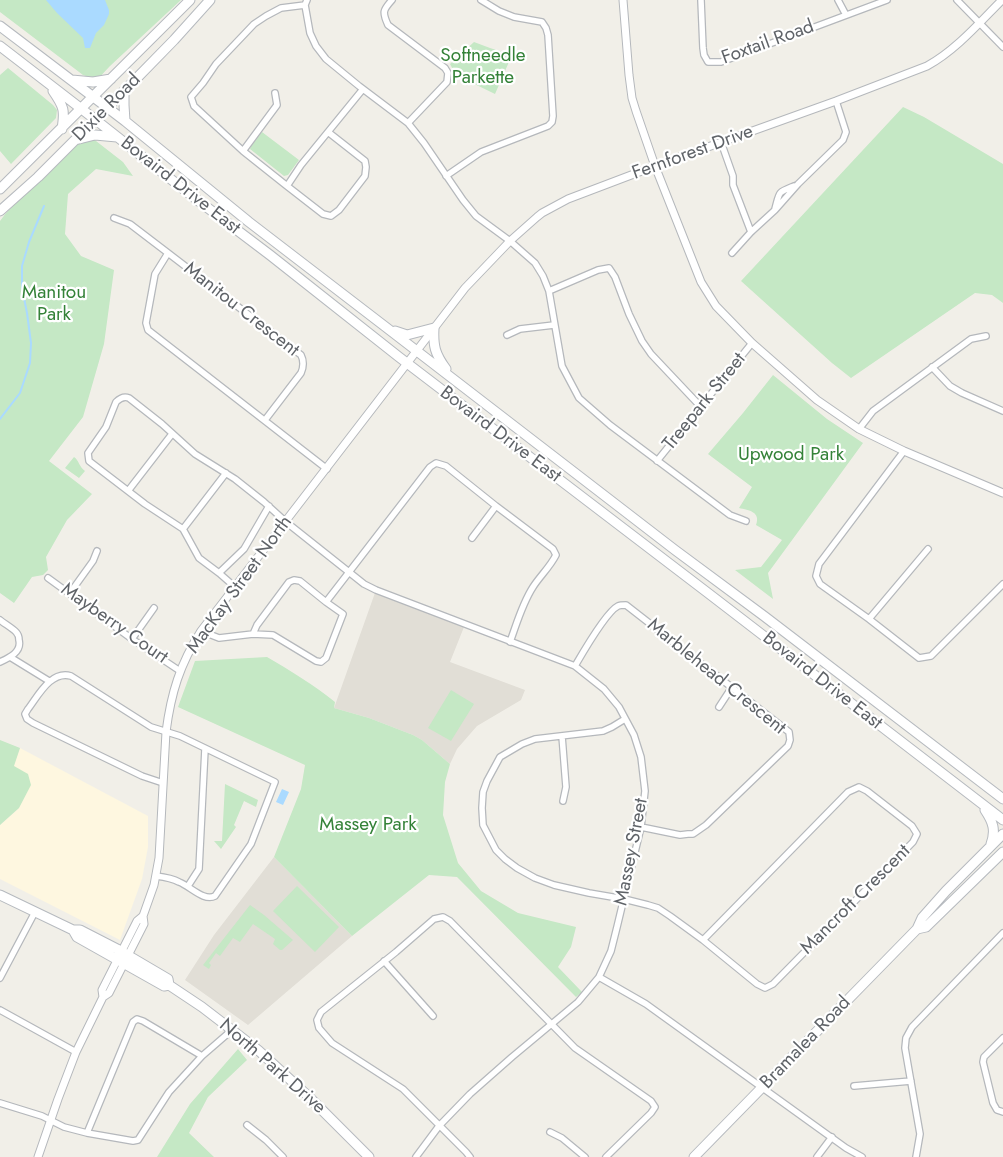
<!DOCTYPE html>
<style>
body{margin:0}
canvas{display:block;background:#f1efe8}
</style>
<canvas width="1003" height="1157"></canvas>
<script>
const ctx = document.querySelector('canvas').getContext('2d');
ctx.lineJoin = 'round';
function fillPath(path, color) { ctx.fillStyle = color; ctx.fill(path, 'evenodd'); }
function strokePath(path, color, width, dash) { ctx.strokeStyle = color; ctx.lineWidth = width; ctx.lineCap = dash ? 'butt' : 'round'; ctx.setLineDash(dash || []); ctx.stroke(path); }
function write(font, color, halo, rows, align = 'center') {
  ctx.font = font + ' Jost,sans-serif'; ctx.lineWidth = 4.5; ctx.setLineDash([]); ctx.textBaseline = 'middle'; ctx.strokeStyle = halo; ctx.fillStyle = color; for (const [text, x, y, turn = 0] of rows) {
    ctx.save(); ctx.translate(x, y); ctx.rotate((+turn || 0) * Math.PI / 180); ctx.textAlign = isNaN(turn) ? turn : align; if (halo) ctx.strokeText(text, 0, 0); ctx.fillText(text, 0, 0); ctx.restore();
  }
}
fillPath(new Path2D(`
 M20,748L148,816V847L142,879L120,940L0,879V825L19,808L13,766Z`), '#fef7e0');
fillPath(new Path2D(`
 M376,590L464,627L450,662L525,690L521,700L477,726L457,749L450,764L422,740L413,735L369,718L334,708Z
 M274,857L352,936L248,1025L185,980L214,935Z`), '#e1ded6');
fillPath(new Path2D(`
 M0,0H181L110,66L96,81L95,79L83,75L0,12Z
 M474,42L490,48L512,55L495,94L456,75L450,64Z
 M8,68L53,105L57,110L56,118L11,164L0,151V75Z
 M903,107L924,117L1003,164V303L992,295L975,293L851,378L832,363L741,281Z
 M262,132L299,160L288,175L284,176L250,149L251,146Z
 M87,134L123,162L133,176L96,169L68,194L65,234L81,256L114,270L104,344L83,417L49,461L92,494L67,520L46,557L48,570L43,575L32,577L14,603L0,593V221L6,213Z
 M773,375L827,419L863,443L768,573L773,599L735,570L761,567L782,540L756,525C761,512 749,510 739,508L752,487L708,454L743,413Z
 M74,457C79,460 79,467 85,471L79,478L65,468Z
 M267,657C291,671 314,685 335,702L334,708L369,718L413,735L422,740L450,764L445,782L443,815L458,863L481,891L518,913L576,927L571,947L558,967L582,992L576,997L457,877L429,875L352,936L274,857L301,789L305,765L178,707L195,661Z
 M451,690L474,704L451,741L428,728Z
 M0,740L20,748L14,766L28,774L31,785L19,808L0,825Z
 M225,784L258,800L256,807L244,801L234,825L236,827L221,849L214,841H222Z
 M297,886L339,927L315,952L273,911Z
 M250,905L264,915L293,940L282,950H280L273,944L275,939L253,924L240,942L233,938L220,956L216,953L209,963L211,965L209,969L203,965Z
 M238,1049L247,1060L208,1097L189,1133L214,1157H157L190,1104Z`), '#c5e8c5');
fillPath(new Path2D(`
 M46,0H105L109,10V14L104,25L96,33L90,48H85L83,38L57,13Z
 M282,789L289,792L283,805L276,802Z`), '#aadaff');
strokePath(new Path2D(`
 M0,419L20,393L30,363L31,343L27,313L22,288V266L29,242L44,206`), '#aadaff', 2);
const minor = new Path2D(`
 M307,0L305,5L310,33L316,46L326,59L359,86L408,123L424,143L463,200L476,216L510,241L535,263L543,276L549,291L562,366L579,398L610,425L730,515L746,521
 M392,0C383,10 382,12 388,25L445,68L448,73L447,82L408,123
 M701,0L703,48L704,55L708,62H721L887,0
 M838,0L846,15
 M957,0L1003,47
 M328,132L365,161L366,167L365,176L339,210L331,216L323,214L287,186L301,165L363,89
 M721,142L733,176V185L751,232
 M243,151L277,105L275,93
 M446,176L481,152L548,126L552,122L553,116L548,35L546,28L542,22L514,17L499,11L481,0
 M287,186L243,151L194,106L191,97L203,83L216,64L254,24L266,16L281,8L305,5
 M775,209C780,191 777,193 794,186
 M114,218L130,224L168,253L155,274L146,323L148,330L327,469
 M168,253L301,355C304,361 304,366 301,373L265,420
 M732,253L751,232L775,210L798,184L843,140L846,132L836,101
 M549,291L598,270L609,268L615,277L629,314L642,341L651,354L701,407
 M507,335L520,329L554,325
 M932,367L950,386L962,393L1003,411
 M859,429L873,411L971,339L986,336
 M904,451L819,564L816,576L820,584L869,619L919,658L931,656L1003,584
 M657,461L752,343
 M128,491L172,434
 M183,529L226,473
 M472,538L496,506
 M219,573L244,549L269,506
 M48,578L132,639L180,671
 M235,587L219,573L199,558L183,529L145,504L89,461L88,453L106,427L116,402C120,398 124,396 129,398L162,424L195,454L235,479L264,502L286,522L364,584L376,590L575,666L604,689L619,707L634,735L641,757L645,791L641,827L617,927L611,951L599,977L578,1002L512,1057L470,1094L439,1126L416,1157
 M70,593L93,561L97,551
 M869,619L928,549
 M0,620C5,624 12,628 16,632C18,634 19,637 19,640C22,652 9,658 0,662
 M201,631L219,638L253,634L273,635L316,661L321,662L326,658L343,614L326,602L430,467L436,463L446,466L496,506L553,549L556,555C550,567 540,576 533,587C522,604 517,623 510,642
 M253,634L257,625L289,582L294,580L300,581L326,602
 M132,639L154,608
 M10,657L49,681
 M575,666C582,654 606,612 618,606C620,605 624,605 626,605L789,732L790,740L788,746L706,825L693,834H688L680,835L641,827
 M719,707L732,687
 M625,719L612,727L603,731L535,739L522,744L500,757L487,781L483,792L482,808L483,825L496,850L505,859L517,868L535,878L554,885L589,893L624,899L648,905L658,908L670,916L703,940L757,984L765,988L773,984L913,842L917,834L912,826L867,791L859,787L848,792L703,940
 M562,736L566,787L563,801
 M156,876C164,877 172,878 179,882C190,886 204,902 215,896L251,844L275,782L180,736L151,727L71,676C51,670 38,696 28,709L25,714L27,719L33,723L142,776L163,783
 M188,886L199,869L205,749
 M384,961L433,1016
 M599,977L646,1004L846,1148L862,1157
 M0,978L35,912
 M0,1010L76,1052
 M1003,1038L984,1057L983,1062L993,1103L997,1110L1003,1112
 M854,1086L911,1081
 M0,1103L42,1116L64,1127L87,1133L133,1141L138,1140L169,1092L202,1056L232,1030
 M247,1125L266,1140L283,1157
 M550,1132L562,1138L585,1157
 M87,1133L133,1022L137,1019L143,1021L202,1056
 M470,1157L466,1152L403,1089L332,1043L319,1028L317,1020L321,1012L396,952L434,919L443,917L450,921L575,1048L651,1101L655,1107L651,1113L606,1157
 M817,1157L832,1137
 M916,1157L920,1134L905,1048L906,1038L912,1027L1003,933`);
const tertiary = new Path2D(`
 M623,0L629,75L632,98L636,111L655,166L701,282L716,306L752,343L817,400L859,429L904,451L1003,493
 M103,997L102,990L137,921L143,916
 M38,1157L58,1099L76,1052L103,997L109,993L144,924L143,916L154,885L159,858L166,732C171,693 180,664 201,631L465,288L510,241L537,217L542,213L568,199L655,166L836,101L927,66C956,50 979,23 1002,0`);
const secondary = new Path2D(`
 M0,26L125,121L249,222L387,328L675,550L764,616L1003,799
 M0,46L101,124L196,199L270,255L399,357L708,593L1003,820
 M72,80L93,82L111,79
 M53,91C64,107 65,110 62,129
 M124,91V105L125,121
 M75,140L95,135L117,137
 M0,189L190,0
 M0,211L38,177L131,84L174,40L210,0
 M395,331L407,335L434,328C433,346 435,354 446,369
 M985,810C993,822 996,830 991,844
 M0,895L73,930H80L117,949L168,979L169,985
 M917,929L926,927L1003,852
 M73,930L77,937L164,986L169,985L202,1007L258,1050L308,1096L369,1157
 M694,1157L917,929L922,918L946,891L1003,834`);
strokePath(minor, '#b5b8bc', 8);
strokePath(tertiary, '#b5b8bc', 9);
strokePath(secondary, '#b6babf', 11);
strokePath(minor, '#fff', 5.5);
strokePath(tertiary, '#fff', 7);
strokePath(secondary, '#fff', 9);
write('19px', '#5f6368', '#fff', [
 ["Foxtail Road",768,43,-20],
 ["Dixie Road",107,108,-45],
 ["Fernforest Drive",693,153,-20],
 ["Bovaird Drive East",180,186,38],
 ["Manitou Crescent",241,310,38],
 ["Treepark Street",705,402,-51],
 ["Bovaird Drive East",500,435,37],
 ["MacKay Street North",240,585,-54],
 ["Mayberry Court",114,624,35],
 ["Marblehead Crescent",716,677,39],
 ["Bovaird Drive East",822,681,38],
 ["Massey Street",632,852,-79],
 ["Mancroft Crescent",856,900,-45],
 ["Bramalea Road",806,1043,-46],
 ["North Park Drive",272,1067,41]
]);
write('19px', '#348238', '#fff', [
 ["Softneedle",483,56],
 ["Parkette",483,78],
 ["Manitou",54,293],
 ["Park",54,315],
 ["Upwood Park",791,455],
 ["Massey Park",368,825]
]);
</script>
